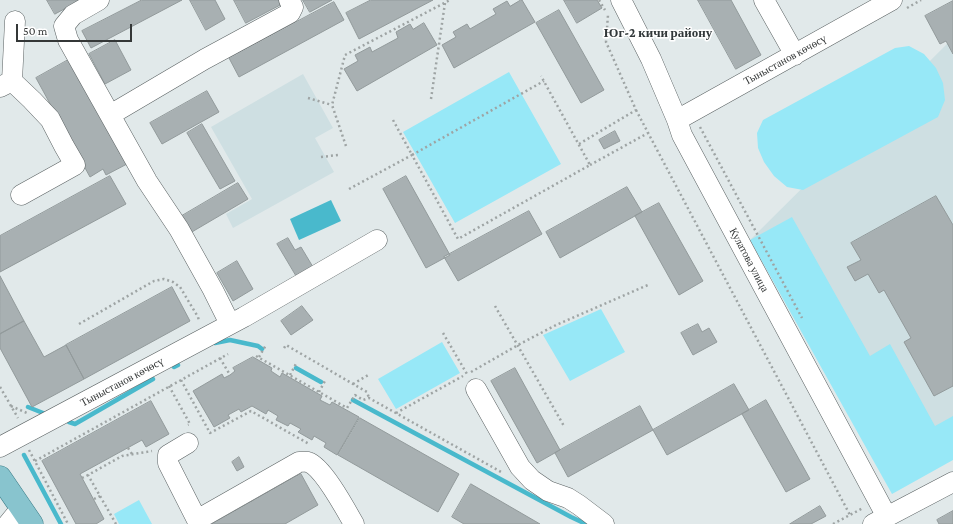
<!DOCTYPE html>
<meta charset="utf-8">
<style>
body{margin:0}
#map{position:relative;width:953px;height:524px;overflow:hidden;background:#e1e9ea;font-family:"Crimson Pro",serif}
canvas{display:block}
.scale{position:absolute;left:16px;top:24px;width:116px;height:18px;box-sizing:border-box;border:2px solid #343737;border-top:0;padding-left:5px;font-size:12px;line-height:14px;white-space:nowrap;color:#343737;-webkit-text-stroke:3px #fff;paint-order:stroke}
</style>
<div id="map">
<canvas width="953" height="524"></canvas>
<div class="scale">50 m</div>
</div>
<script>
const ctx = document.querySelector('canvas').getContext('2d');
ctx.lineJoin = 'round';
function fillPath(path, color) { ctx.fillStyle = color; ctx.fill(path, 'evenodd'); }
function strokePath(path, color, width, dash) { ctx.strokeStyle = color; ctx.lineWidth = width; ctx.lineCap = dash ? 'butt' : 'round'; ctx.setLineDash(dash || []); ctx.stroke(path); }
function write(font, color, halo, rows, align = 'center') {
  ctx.font = font + ' "Crimson Pro",serif'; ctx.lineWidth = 3; ctx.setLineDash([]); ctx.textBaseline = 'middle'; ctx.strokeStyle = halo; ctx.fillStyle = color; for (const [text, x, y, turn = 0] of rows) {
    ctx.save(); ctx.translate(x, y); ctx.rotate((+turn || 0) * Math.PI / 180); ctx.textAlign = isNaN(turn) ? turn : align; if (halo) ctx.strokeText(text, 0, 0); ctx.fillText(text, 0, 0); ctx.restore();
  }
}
fillPath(new Path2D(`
 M953,38V460L750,240Z
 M303,74L333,128L315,138L334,172L233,228L226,214L252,199L211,127Z`), '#cedfe2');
fillPath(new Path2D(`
 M909,46L924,54L936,68L943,83L945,100L938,117L803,190L787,187L774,176L764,162L758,148L757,133L763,120L895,48Z
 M509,72L561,164L455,223L403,132Z
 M792,217L870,356L890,344L935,426L953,416V460L892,494L750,240Z
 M601,309L625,352L570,381L543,335Z
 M442,342L460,373L396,409L378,379Z
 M139,500L152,524H119L114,514Z`), '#97e8f7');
fillPath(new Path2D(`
 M331,200L341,221L299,240L290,219Z`), '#49b9cc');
strokePath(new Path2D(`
 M215,343L230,340L258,346L262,349
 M174,367L178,365
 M296,368L321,382
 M353,400L571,517L586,524
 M28,407L43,413
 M69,422L75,424L153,379
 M24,455L61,524`), '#49b9cc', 4.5);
const building = new Path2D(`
 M47,0H81L55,14Z
 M142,0H182L91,48L82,31Z
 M190,0H215L225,19L206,30Z
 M234,0H282L284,3L246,23Z
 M303,0H332L310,12Z
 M371,0H433L359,39L346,13Z
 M521,0H522L535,22L454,68L442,45L456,37L453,32L467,24L470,29L496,14L493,9L507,1L510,6Z
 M564,0H597L602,8L577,23Z
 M698,0H731L761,55L736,69Z
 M953,1V54L946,41L940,44L925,16Z
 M334,2L344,20L239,77L229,58Z
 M559,10L604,90L581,103L536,23Z
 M424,23L437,45L357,91L344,69L358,61L355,55L370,47L372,52L398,38L396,32L410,24L413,29Z
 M115,40L131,70L105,84L89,54Z
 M70,59L127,164L106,175L103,169L90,177L36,78Z
 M207,91L219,112L162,144L150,123Z
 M202,124L235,181L220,189L187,133Z
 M615,131L620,141L604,149L599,140Z
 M110,176L126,204L0,272V236Z
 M406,176L450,255L426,268L383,189Z
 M238,183L248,199L185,236L175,220Z
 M627,187L642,212L560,258L546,232Z
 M936,196L953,225V386L934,396L904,342L911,338L884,290L879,293L868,274L855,281L847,267L861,260L851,243Z
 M659,203L703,281L679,295L635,216Z
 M529,211L542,234L458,281L444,257Z
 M288,238L295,250L301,247L313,267L296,276L277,244Z
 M237,261L253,289L233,301L217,273Z
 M0,276L24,321L0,334Z
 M172,287L190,321L84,379L66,345Z
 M302,306L313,320L291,335L281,321Z
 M24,321L44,357L66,345L84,379L32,407L0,348V334Z
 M698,324L702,332L709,328L717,342L693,355L681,333Z
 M253,357L272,368L271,371L280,377L282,373L322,396L320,400L330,405L332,402L359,417L337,455L324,447L326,443L314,436L312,440L298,432L301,429L290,423L288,426L276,420L278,416L268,410L266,414L252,406L241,412L239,409L228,415L230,418L214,427L193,391L222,374L224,378L230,375L235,371L233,368Z
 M515,368L560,450L537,463L491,381Z
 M734,384L749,410L667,455L653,430Z
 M766,400L810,479L786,492L742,414Z
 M151,401L169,434L146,447L142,440L80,474L104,519L96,524H76L42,461Z
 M640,406L653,430L568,477L555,453Z
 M360,418L459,474L438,512L338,455Z
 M239,457L244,467L237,471L232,462Z
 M301,474L318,505L285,524H212Z
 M471,484L540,524H464L452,517Z
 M820,506L826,516L811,524H790Z
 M953,511V524H939L937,520Z`);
fillPath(building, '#a8b0b2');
strokePath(building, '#929a9b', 1);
const minor = new Path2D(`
 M99,0L73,15L64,26L68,40L147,181L179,229L213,290L230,324
 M621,0L651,59L677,120L682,135L887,517
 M764,0L795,55
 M12,81L32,100L50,119L64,146L75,165L21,195
 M0,87L12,81L15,21
 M110,115L205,59L290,13L293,7L289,0
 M677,120L892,0
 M476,389L520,467L532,480L548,491L568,498L579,505L604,524
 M188,443L168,455V463L199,524
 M0,447L244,317L377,240
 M197,520L299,462C301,462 306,461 308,462C323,467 346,510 354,524
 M8,524L21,508
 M873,524L953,482`);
const major = new Path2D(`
 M0,477L32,524`);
strokePath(minor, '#5a6162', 21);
strokePath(major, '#377984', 23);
strokePath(new Path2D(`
 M599,0L605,10
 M907,8L921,0
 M308,98L332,105
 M431,99L445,3
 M636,110L850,515
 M393,120L412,155L544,81
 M700,127L802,318
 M579,144L636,110L606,42L608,15L607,14
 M346,146L332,105L345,55L450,0
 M321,157L338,155
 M590,165L648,133
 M349,189L412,155L458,239L590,165L541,76
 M495,306L564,426
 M79,324L154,281L164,279L173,282L180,287L198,317L199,321
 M443,333L467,374
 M284,348L286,345L367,392L369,398
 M256,356L347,408L355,395L363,400L369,398L503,473
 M259,357L266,345
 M220,358L230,375
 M471,372L518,345L556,325L648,285
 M290,375L297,362
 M181,380L210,433L251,411L309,444
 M353,384L370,374
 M169,386L190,424L188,425
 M0,387L18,418
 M319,392L326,379
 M11,406L27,413
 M396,413L463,376
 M128,448L132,454
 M29,450L68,524
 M35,461L228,354
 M82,478L88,475
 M94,499L100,496
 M116,524L88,475L122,456L152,451
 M833,524L863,508`), '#9ea4a4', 2.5, [2, 3]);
strokePath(minor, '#fff', 20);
strokePath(major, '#88c4ce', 22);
write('11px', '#343737', '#fff', [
 ["Тыныстанов көчөсү",785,60,-29],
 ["Кулатова улица",749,260,62],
 ["Тыныстанов көчөсү",122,382,-28]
]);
write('bold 13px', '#32383a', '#fff', [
 ["Юг-2 кичи району",658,33]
]);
</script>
